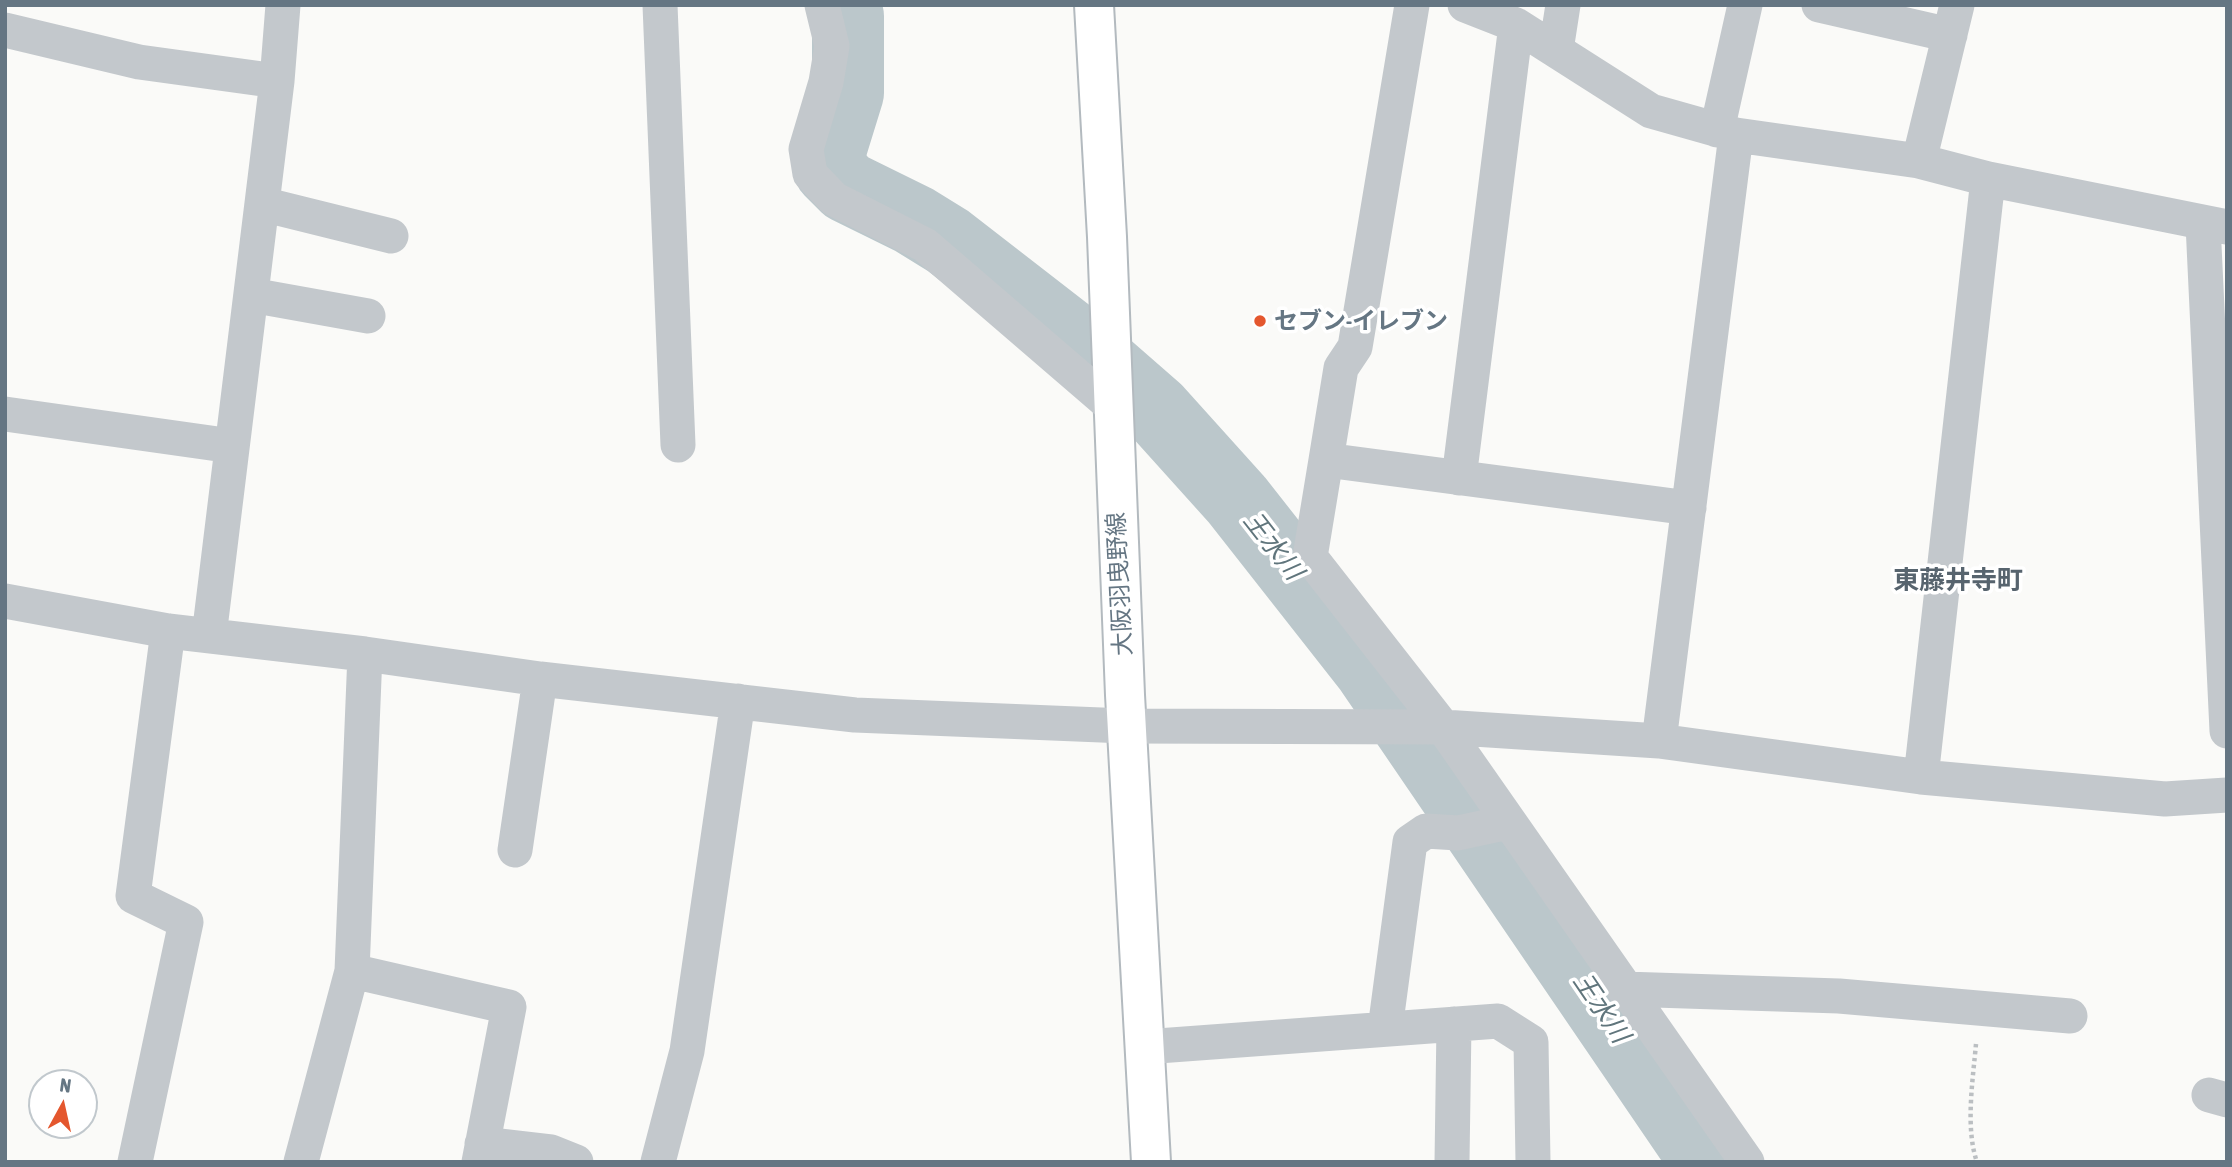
<!DOCTYPE html>
<meta charset="utf-8">
<style>
body{margin:0}
#map{position:relative;width:2232px;height:1167px;overflow:hidden;background:#fafaf8;font-family:"Asap Condensed",sans-serif}
canvas{display:block}
.frame{position:absolute;inset:0;border:7px solid #657683;pointer-events:none}
.north{position:absolute;left:28px;top:1069px;width:70px;height:70px;box-sizing:border-box;background:#fff;border:2px solid #c1c8cd;border-radius:50%;rotate:8deg;font-size:19px;font-weight:700;line-height:28px;text-align:center;color:#657683}
.north::after{content:'';display:block;margin:auto;width:24px;height:32px;background:#e4572e;clip-path:polygon(50% 0,100% 100%,50% 72%,0 100%)}
</style>
<div id="map">
<canvas width="2232" height="1167"></canvas>
<div class="frame"></div>
<div class="north">N</div>
</div>
<script>
const ctx = document.querySelector('canvas').getContext('2d');
ctx.lineJoin = 'round';
function strokePath(path, color, width, dash) { ctx.strokeStyle = color; ctx.lineWidth = width; ctx.lineCap = dash ? 'butt' : 'round'; ctx.setLineDash(dash || []); ctx.stroke(path); }
function write(font, color, halo, rows, align = 'center') {
  ctx.font = font + ' "Asap Condensed","Noto Sans JP",sans-serif'; ctx.lineWidth = 7; ctx.setLineDash([]); ctx.textBaseline = 'middle'; ctx.strokeStyle = halo; ctx.fillStyle = color; for (const [text, x, y, turn = 0] of rows) {
    ctx.save(); ctx.translate(x, y); ctx.rotate((+turn || 0) * Math.PI / 180); ctx.textAlign = isNaN(turn) ? turn : align; if (halo) ctx.strokeText(text, 0, 0); ctx.fillText(text, 0, 0); ctx.restore();
  }
}
strokePath(new Path2D(`
 M845,5L848,16V93L831,148L830,170L847,187L914,220L948,241L1077,341L1156,410L1237,500L1369,668L1706,1162`), '#bbc7cb', 72);
const secondary = new Path2D(`
 M1094,5L1107,237L1125,695L1151,1162`);
strokePath(secondary, '#b3babf', 42);
strokePath(new Path2D(`
 M1976,1044C1973,1079 1965,1128 1977,1162`), '#bbbfc2', 4.5, [3.5, 3.5]);
strokePath(new Path2D(`
 M660,5L678,445
 M822,5L832,46L826,82L806,149L810,174L834,199L925,245L1112,406
 M1412,5L1355,347L1341,368L1326,460L1689,508
 M1465,5L1516,25L1651,111L1736,135L1919,161L1988,179L2227,227
 M1819,5L1950,35
 M5,30L139,62L277,81
 M1556,50L1563,5
 M1717,130L1745,5
 M1919,161L1957,5
 M262,204L391,236
 M2203,224L2227,731
 M251,295L368,316
 M5,414L232,446
 M1326,460L1310,557L1443,727L1747,1162
 M1459,478L1516,25
 M5,601L168,631L365,654L540,679L855,715L1126,726L1443,727L1659,741L1921,777L2165,799L2227,795
 M209,636L277,81L283,5
 M1659,741L1736,135
 M1921,777L1988,179
 M515,850L540,679
 M352,971L509,1007L479,1162
 M1624,989L1839,996L2070,1016
 M1385,1029L1410,842L1426,831L1458,833L1509,822
 M1144,1047L1498,1021L1531,1042L1533,1162
 M2209,1095L2227,1100
 M482,1144L551,1152L576,1162
 M135,1162L186,922L133,896L168,631
 M301,1162L352,971L365,654
 M658,1162L687,1051L738,701
 M1452,1162L1454,1024`), '#c3c8cc', 35);
strokePath(secondary, '#fff', 38);
for (const [x, y, r, color] of [
 [1260,321,7,"#e4572e"]
]) { const dot = new Path2D(); dot.arc(x, y, r, 0, 2 * Math.PI); ctx.fillStyle = color; ctx.fill(dot); strokePath(dot, '#fff', 2.5); }
write('bold 24px', '#657683', '#fff', [
 ["セブン-イレブン",1274,321]
], 'left');
write('24px', '#657683', '#fff', [
 ["大阪羽曳野線",1120,584,-93]
]);
write('italic 26px', '#60757c', '#fff', [
 ["王水川",1273,546,52],
 ["王水川",1601,1008,56]
]);
write('bold 26px', '#57646e', '#fff', [
 ["東藤井寺町",1958,581]
]);
</script>
